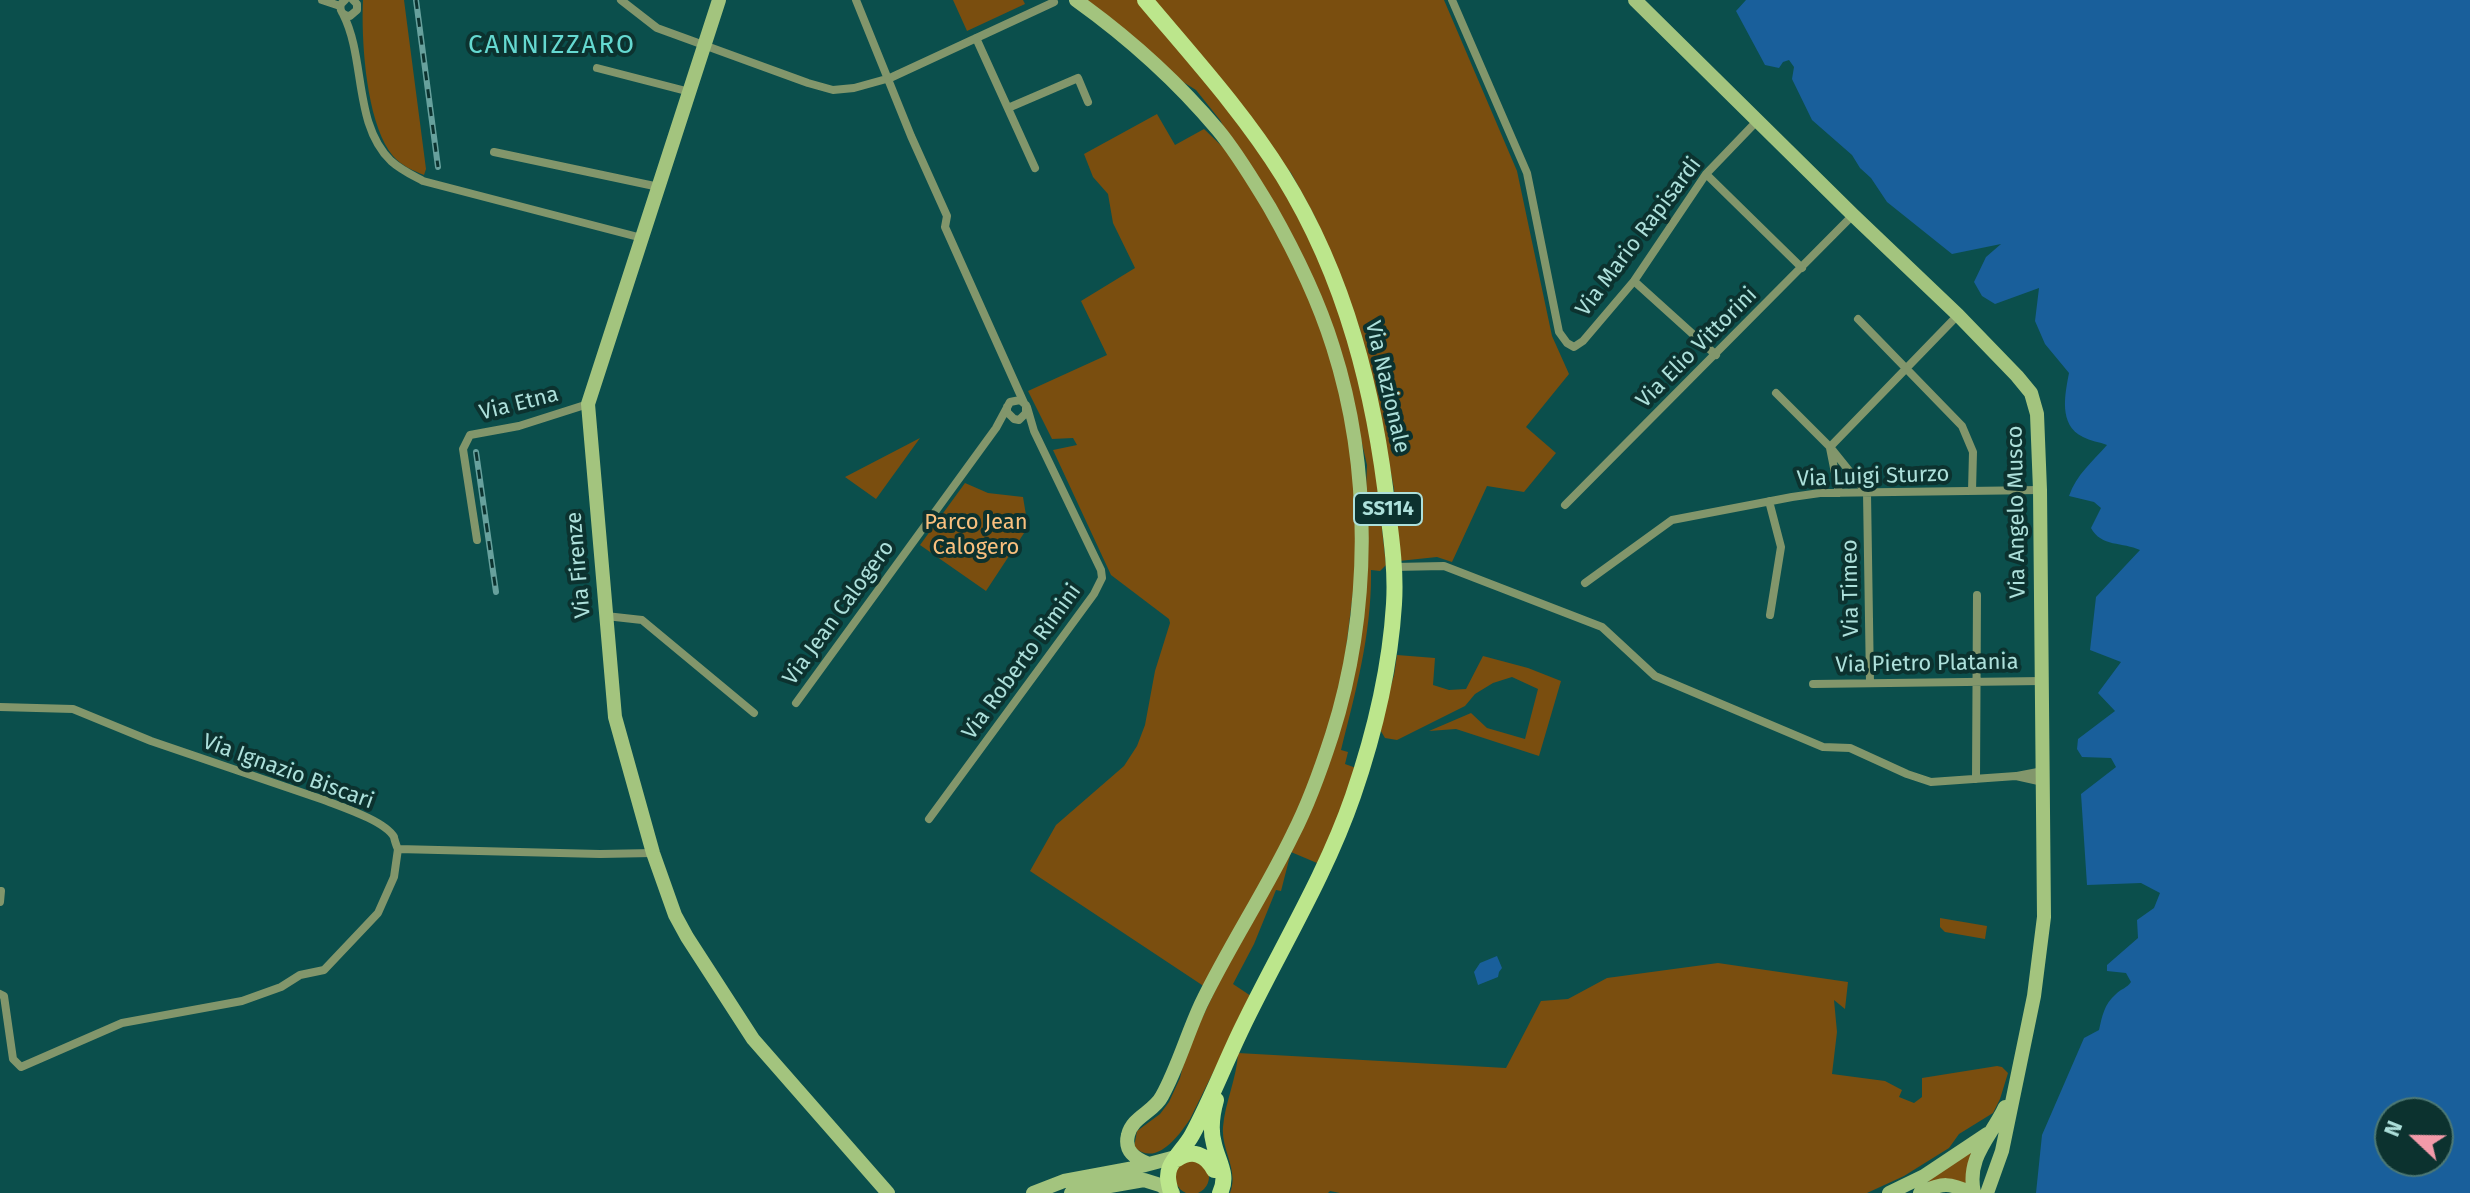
<!DOCTYPE html>
<style>
body{margin:0}
#map{position:relative;width:2470px;height:1193px;overflow:hidden;background:#0b4f4c;font-family:"Fira Sans",sans-serif}
canvas{display:block}
.north{position:absolute;left:2374px;top:1097px;width:80px;height:80px;box-sizing:border-box;background:#0c322f;border:2px solid #4c7874;border-radius:50%;rotate:292deg;font-size:22px;font-weight:700;line-height:32px;text-align:center;color:#ade0db}
.north::after{content:'';display:block;margin:auto;width:28px;height:36px;background:#f39aa9;clip-path:polygon(50% 0,100% 100%,50% 72%,0 100%)}
</style>
<div id="map">
<canvas width="2470" height="1193"></canvas>
<div class="north">N</div>
</div>
<script>
const ctx = document.querySelector('canvas').getContext('2d');
ctx.lineJoin = 'round';
function fillPath(path, color) { ctx.fillStyle = color; ctx.fill(path, 'evenodd'); }
function strokePath(path, color, width, dash) { ctx.strokeStyle = color; ctx.lineWidth = width; ctx.lineCap = dash ? 'butt' : 'round'; ctx.setLineDash(dash || []); ctx.stroke(path); }
function write(font, color, halo, rows, align = 'center') {
  ctx.font = font + ' "Fira Sans",sans-serif'; ctx.lineWidth = 8; ctx.setLineDash([]); ctx.textBaseline = 'middle'; ctx.strokeStyle = halo; ctx.fillStyle = color; for (const [text, x, y, turn = 0] of rows) {
    ctx.save(); ctx.translate(x, y); ctx.rotate((+turn || 0) * Math.PI / 180); ctx.textAlign = isNaN(turn) ? turn : align; if (halo) ctx.strokeText(text, 0, 0); ctx.fillText(text, 0, 0); ctx.restore();
  }
}
fillPath(new Path2D(`
 M363,0H404L426,169L424,175C412,170 402,166 393,156C366,124 361,40 363,0Z
 M953,0H1023L1025,4L967,31Z
 M1084,0H1138L1218,96L1281,184L1307,231L1332,288L1351,346L1372,438L1386,565L1380,571L1371,570C1372,632 1356,691 1341,750L1348,752L1345,764L1356,768L1329,839L1317,863L1291,852L1281,891L1276,890L1254,944L1233,984L1251,996L1190,1119C1178,1137 1156,1167 1134,1147L1137,1131L1160,1114L1169,1102L1180,1078L1187,1050L1335,737L1366,488L1367,465L1339,344L1220,120L1196,90L1175,77Z
 M1154,0H1444L1517,171L1552,336L1569,374L1526,427L1556,453L1524,492L1487,486L1452,562L1437,557L1399,561L1394,489L1375,389L1360,330L1342,279L1315,217L1291,173Z
 M1157,114L1175,145L1204,129L1228,152L1256,192L1305,285L1334,363L1351,444L1359,547L1342,692L1294,826L1205,987L1030,871L1056,825L1124,766L1137,746L1145,725L1155,671L1170,623L1169,619L1111,575L1053,450L1077,445L1073,438L1052,439L1028,391L1107,355L1081,301L1135,268L1113,223L1108,194L1093,177L1084,154Z
 M920,438L876,499L845,477Z
 M965,483L988,493L1023,497L1028,527L986,591L920,545Z
 M1397,655L1435,658L1433,685L1449,690L1466,689L1483,656L1528,668L1561,681L1539,756L1456,729L1429,731L1471,713L1487,728L1525,739L1538,689L1512,677L1493,683L1475,694L1465,706L1397,740L1385,738L1379,728L1394,675Z
 M1940,918L1987,926L1985,939L1945,932L1940,927Z
 M1718,963L1848,982L1845,1009L1834,1000L1837,1032L1832,1074L1885,1081L1902,1090L1899,1097L1914,1103L1922,1097V1078L1997,1066L2002,1067L2008,1073L2000,1099L1993,1113L1959,1134L1949,1148L1904,1176L1867,1193H1340L1330,1191L1328,1193H1230C1239,1169 1221,1151 1223,1127C1225,1102 1237,1078 1238,1053L1506,1068L1541,1001L1568,999L1607,978Z
 M1977,1147L1970,1188L1929,1182L1928,1181Z
 M1175 1177a17 17 0 1 1 34 0a17 17 0 1 1-34 0Z`), '#7a4e0f');
fillPath(new Path2D(`
 M1746,0H2470V1193H2036L2042,1135L2084,1038L2099,1030C2102,1017 2104,1004 2116,994C2121,989 2127,988 2131,982L2126,973L2107,971V965L2138,938L2137,920L2154,908L2160,893L2141,883L2087,885L2081,794L2116,767L2111,758L2082,757L2077,749L2078,739L2115,711L2098,693L2121,662L2090,650L2096,597L2140,550C2123,542 2101,547 2091,528L2101,508L2094,502L2069,496C2076,475 2093,461 2107,445C2100,442 2090,441 2083,437C2058,425 2065,394 2069,373L2045,344L2035,321L2039,288L1995,304L1982,296L1974,282L1986,257L2001,244L1952,254L1887,202L1871,178L1860,168L1852,155L1812,120L1792,79L1794,67L1789,60L1783,62L1779,68L1765,65L1736,11ZM2390,1113H2438V1161H2390Z
 M1497,956L1502,968L1499,972L1498,977L1478,985L1474,972L1480,963Z`), '#195f9b');
strokePath(new Path2D(`
 M322,0L340,6
 M345,0L341,4C339,11 343,16 350,16L357,10V4L353,0
 M621,0L657,28L808,83L833,90L854,88L890,78L1054,2
 M856,0L911,136L947,216L945,227L1024,403
 M1452,0L1527,173L1559,332L1567,343L1574,347L1583,341L1634,281L1706,174L1757,121
 M343,14C366,59 353,124 391,161C401,170 412,175 423,181L642,238
 M976,38L1035,168
 M597,68L690,92
 M1008,108L1078,78L1088,102
 M494,152L659,187
 M1706,174L1802,268
 M1634,281L1716,355
 M1858,319L1962,426L1973,452L1972,491
 M1776,393L1830,447L1958,315
 M1830,447L1867,493L1870,683
 M1830,448L1839,493
 M1769,501L1781,547L1770,615
 M1565,505L1853,215
 M477,540L463,449L470,435L519,426L588,404
 M1394,567L1444,566L1602,627L1655,676L1823,747L1850,748L1907,774L1931,782L2016,776L2043,782
 M1585,583L1672,520L1792,497L1820,493L2040,490
 M606,616L642,620L754,713
 M1813,684L2042,681
 M796,703L996,428L1010,402L1020,400L1026,405V413L1019,420L1014,419L1007,412V407
 M0,707L73,709L151,741L324,800C342,807 385,821 394,837C394,838 397,848 398,849L600,854L653,853
 M2017,776L2043,771
 M1976,779L1977,595
 M929,819L1094,594L1102,578L1101,570L1034,431L1027,407
 M0,902L1,891
 M0,994L4,996L13,1059L21,1067L122,1023L242,1001L281,987L300,975L324,970L378,913L394,877L398,849`), '#82966b', 8);
strokePath(new Path2D(`
 M719,0L588,404L615,717L653,853L675,915L687,937L753,1039L888,1193
 M1076,0C1129,38 1176,80 1218,130C1238,154 1254,182 1270,208C1295,252 1318,299 1333,347C1372,469 1371,613 1332,735C1321,769 1309,803 1293,834C1265,892 1229,946 1201,1004C1187,1034 1178,1067 1162,1096C1154,1112 1132,1117 1128,1135C1124,1151 1135,1159 1149,1164
 M1635,0L1853,215L1958,315L2017,376L2031,393L2037,414L2040,490L2044,917L2034,996L2002,1151L1987,1193
 M1033,1193L1064,1181L1134,1168L1183,1155
 M1071,1193L1144,1180L1160,1185L1173,1193
 M1889,1193L1924,1176L1987,1134
 M1920,1193C1943,1182 1950,1183 1972,1193
 M1974,1193C1966,1157 1991,1137 2005,1107`), '#a3c47e', 14);
strokePath(new Path2D(`
 M1145,0C1193,57 1244,113 1283,176C1346,278 1375,394 1388,512C1392,542 1396,573 1394,604C1390,669 1374,735 1353,796C1325,877 1279,951 1242,1028C1225,1063 1211,1100 1192,1135C1186,1146 1175,1156 1170,1167C1166,1176 1169,1184 1171,1193
 M1216,1100C1212,1114 1210,1130 1214,1144C1218,1162 1229,1175 1220,1193
 M1177,1159C1192,1149 1206,1154 1214,1170`), '#bce68c', 16);
const rail = new Path2D(`
 M416,0L438,167
 M476,452L496,592`);
strokePath(rail, '#67a19d', 6);
strokePath(rail, '#0c322f', 3, [9]);
for (const [x, y, w] of [
 [1388,509,68]
]) { const box = new Path2D(); box.roundRect(x - w / 2, y - 16, w, 32, 6); ctx.fillStyle = '#0c322f'; ctx.fill(box); strokePath(box, '#ade0db', 2); }
write('bold 20px', '#ade0db', null, [
 ["SS114",1388,509]
]);
write('22px', '#ade0db', '#0c322f', [
 ["Via Mario Rapisardi",1639,237,-53],
 ["Via Elio Vittorini",1697,348,-45],
 ["Via Nazionale",1387,387,77],
 ["Via Etna",519,404,-14],
 ["Via Luigi Sturzo",1873,477,-2],
 ["Via Angelo Musco",2017,512,-91],
 ["Via Firenze",579,565,-95],
 ["Via Timeo",1851,588,-91],
 ["Via Jean Calogero",839,613,-54],
 ["Via Roberto Rimini",1022,662,-54],
 ["Via Pietro Platania",1927,664,-1],
 ["Via Ignazio Biscari",288,772,20]
]);
write('22px', '#fac07e', '#0c322f', [
 ["Parco Jean",976,523],
 ["Calogero",976,548]
]);
ctx.letterSpacing = '2px';
write('26px', '#65d9d1', '#0c322f', [
 ["CANNIZZARO",552,46]
]);
ctx.letterSpacing = '0px';
</script>
